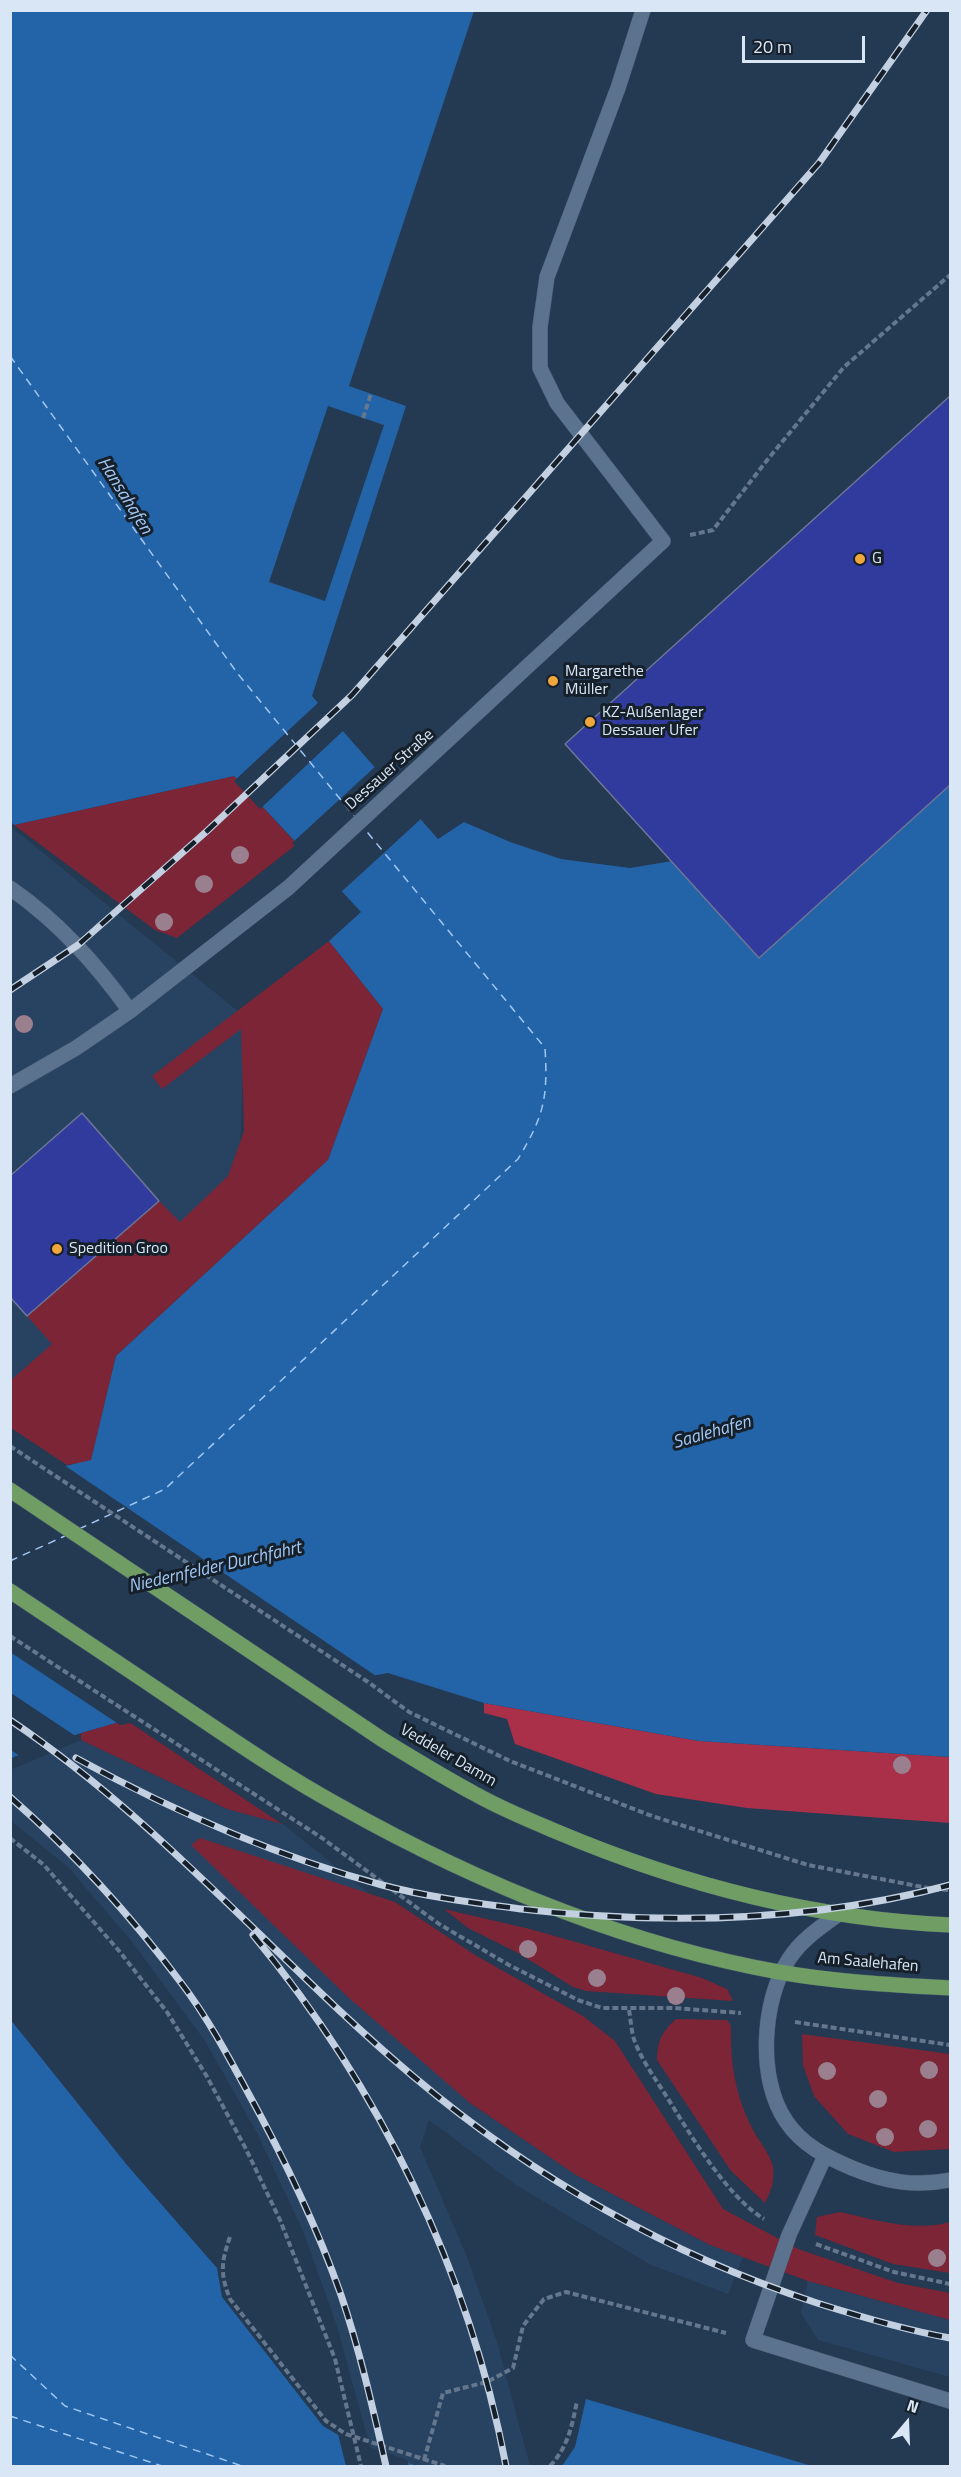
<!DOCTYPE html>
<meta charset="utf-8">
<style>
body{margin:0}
#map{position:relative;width:961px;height:2477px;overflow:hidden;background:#243952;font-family:"Titillium Web",sans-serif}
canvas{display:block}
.frame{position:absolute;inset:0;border:12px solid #d9e6f6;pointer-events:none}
.north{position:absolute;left:877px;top:2393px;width:60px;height:60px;-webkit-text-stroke:4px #16202b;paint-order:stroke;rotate:19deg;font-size:16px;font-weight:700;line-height:24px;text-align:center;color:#d9e6f6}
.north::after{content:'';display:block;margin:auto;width:21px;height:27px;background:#d9e6f6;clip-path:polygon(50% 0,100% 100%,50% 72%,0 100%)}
.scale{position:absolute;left:742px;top:36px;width:123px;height:27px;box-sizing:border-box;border:3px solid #d9e6f6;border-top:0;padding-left:8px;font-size:18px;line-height:21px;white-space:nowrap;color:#d9e6f6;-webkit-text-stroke:4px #16202b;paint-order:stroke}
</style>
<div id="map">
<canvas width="961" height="2477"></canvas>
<div class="frame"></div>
<div class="north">N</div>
<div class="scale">20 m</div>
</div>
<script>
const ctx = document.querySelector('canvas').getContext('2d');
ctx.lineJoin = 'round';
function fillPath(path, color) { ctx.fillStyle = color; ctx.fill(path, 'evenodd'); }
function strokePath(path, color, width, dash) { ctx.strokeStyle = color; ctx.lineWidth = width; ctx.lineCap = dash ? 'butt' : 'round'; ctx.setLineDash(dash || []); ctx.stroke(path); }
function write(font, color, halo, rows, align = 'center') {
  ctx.font = font + ' "Titillium Web",sans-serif'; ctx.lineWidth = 6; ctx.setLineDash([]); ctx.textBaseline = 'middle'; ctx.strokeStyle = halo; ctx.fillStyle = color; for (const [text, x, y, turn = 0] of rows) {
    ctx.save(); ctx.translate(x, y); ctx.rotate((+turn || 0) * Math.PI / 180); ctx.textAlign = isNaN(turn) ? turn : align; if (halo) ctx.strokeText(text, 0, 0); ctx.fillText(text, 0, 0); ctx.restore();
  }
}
fillPath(new Path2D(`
 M10,826L245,1017L239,1174L10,1414Z
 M81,1740L227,1809L283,1824L372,1896L282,1866L470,2103L576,2175L710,2245L743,2257L728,2294L651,2265L516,2185L429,2120L420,2147L467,2257L497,2342L530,2466H418L371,2451L337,2326L303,2231L256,2131L205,2041L133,1943L69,1868L11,1821L10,1770Z
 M808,2281L950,2320V2377L818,2340L801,2313Z`), '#284361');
fillPath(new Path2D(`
 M234,776L297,844L177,938L155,930L14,825Z
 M329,941L383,1009L328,1160L116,1356L91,1461L67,1465L11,1428L10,1381L52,1344L27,1316L159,1201L180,1222L228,1176L244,1131L241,1029L162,1089L152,1076Z
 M126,1720L282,1824L227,1809L81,1740V1733Z
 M200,1838L395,1902L475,1955L583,2016L615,2041L723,2209L798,2249L898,2283L950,2293V2320L808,2281L710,2245L576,2175L470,2103L349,1998L191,1845Z
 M444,1909L530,1929L702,1978L727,1989L733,2001L586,1991L573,1987L518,1953L468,1928Z
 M676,2019L727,2020L731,2026C730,2061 735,2094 751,2126C757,2139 770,2153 773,2167C775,2181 771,2191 765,2203L731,2171L657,2060C657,2042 662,2031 676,2019Z
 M802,2034L950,2054V2149L894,2152L848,2134L814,2096L803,2065Z
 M840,2212C875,2220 915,2232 950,2222V2273L893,2264L815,2235L817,2217Z`), '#7b2536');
fillPath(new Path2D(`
 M484,1703L699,1741L950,1757V1823L747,1808L656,1794L515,1744L507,1719L484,1713Z`), '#aa304a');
fillPath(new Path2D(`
 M11,11H474L349,386L406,406L312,696L438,839L464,822L510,842L561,859L630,868L672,861L759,958L950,785V1757L699,1741L484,1703L388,1673L126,1720L81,1733L11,1758L10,1479L91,1460L116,1356L328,1160L383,1009L329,941L361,912L234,776L14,825L11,822Z
 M10,2019L127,2165L217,2268L222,2297L323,2426L359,2447L418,2466H11Z
 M586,2399L812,2466H562L575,2447Z`), '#2364a8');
fillPath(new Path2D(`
 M328,406L384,425L325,601L269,582Z
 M320,701L345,729L260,809L234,781Z
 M377,765L423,817L339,894L292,843Z
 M61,1463L379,1678L120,1725L10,1652V1476Z
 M11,1693L77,1737L21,1757L11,1750Z
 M337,2430L360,2444L407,2460L409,2466H346Z`), '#243952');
strokePath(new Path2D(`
 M10,356L238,674L354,816
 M79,1529L165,1489L518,1159C544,1116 548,1098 545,1048L363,827
 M10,1561L67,1535
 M10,2355L65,2406L242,2466
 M10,2416L162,2466`), '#a1c7f3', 1.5, [8, 6]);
const building = new Path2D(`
 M950,396V785L759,958L565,744Z
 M82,1113L159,1201L27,1316L10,1297V1176Z`);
fillPath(building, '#313b9d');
strokePath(building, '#6d7697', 1.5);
const minor = new Path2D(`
 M10,888C59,922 96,964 130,1011
 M10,1086L76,1048L130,1011L288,888L663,541L557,403L540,368V327L547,277L618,88L643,10
 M840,1913C822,1926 802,1939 789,1959C762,2000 757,2079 786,2121C802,2145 826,2157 852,2168C886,2182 915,2187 950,2180
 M825,2156L789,2235L753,2340L950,2401`);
const major = new Path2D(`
 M10,1490L383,1740C414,1759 445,1778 477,1795C502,1809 529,1820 555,1831C680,1884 815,1919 950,1925
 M10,1591C73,1633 135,1674 197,1716C243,1747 289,1778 338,1805C475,1882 624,1944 779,1972C835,1982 894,1985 950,1988`);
strokePath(minor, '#45576c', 16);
strokePath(major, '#45576c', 16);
strokePath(new Path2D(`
 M363,418L371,394
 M690,535L713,530L768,459L844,367L950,275
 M10,1446L368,1682L409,1712L510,1761L652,1816L808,1865L933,1889L950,1890
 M10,1636L322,1838L439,1924L509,1965L578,2000L602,2008H674L741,2013
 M10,1838L44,1865L120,1952L167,2012L206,2075L246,2149L280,2220L335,2359
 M629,2010C631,2020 631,2032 635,2042C642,2060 654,2077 665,2094C689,2132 725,2195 764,2219
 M795,2022L950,2045
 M230,2237C221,2262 220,2274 230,2299L326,2421L346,2434L445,2466
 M816,2244L894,2272L950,2284
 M424,2460L443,2393L487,2382L513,2368L523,2326L544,2299L566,2292L726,2333
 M550,2466C568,2447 572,2426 577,2401`), '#65778d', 4, [6, 3]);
strokePath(minor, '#5c738f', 15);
strokePath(major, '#6f9d63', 15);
const rail = new Path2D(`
 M10,990L78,945L207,831L352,695L819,163L927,10
 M10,1720C162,1822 276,1961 414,2077C535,2179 668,2254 817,2303C861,2317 905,2330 950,2338
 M76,1758C173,1811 275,1856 382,1885C427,1897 475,1903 521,1909C663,1925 812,1922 950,1885
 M10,1797C74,1853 132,1917 182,1984C207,2017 227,2054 246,2089C283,2156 316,2224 341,2295C360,2351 373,2409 386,2466
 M253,1935C380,2088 469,2271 506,2466`);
strokePath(rail, '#c2d0e1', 7);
strokePath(rail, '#16202b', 4.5, [14]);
strokePath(new Path2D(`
 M335,2359L361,2466`), '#65778d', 4, [6, 3]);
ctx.fillStyle = '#9a808e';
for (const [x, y] of [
 [240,855],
 [204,884],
 [164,922],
 [24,1024],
 [902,1765],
 [528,1949],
 [597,1978],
 [676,1996],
 [929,2070],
 [827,2071],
 [878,2099],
 [928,2129],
 [885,2137],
 [937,2258]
]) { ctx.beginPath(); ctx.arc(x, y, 9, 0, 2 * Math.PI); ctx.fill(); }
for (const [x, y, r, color] of [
 [860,559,6,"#efa73d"],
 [553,681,6,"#efa73d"],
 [590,722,6,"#efa73d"],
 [57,1249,6,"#efa73d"]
]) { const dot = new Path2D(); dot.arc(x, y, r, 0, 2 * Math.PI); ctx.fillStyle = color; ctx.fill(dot); strokePath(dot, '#16202b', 2); }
write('16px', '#d9e6f6', '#16202b', [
 ["G",872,559],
 ["Margarethe",565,672],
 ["Müller",565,690],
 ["KZ-Außenlager",602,713],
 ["Dessauer Ufer",602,731],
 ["Spedition Groo",69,1249]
], 'left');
write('16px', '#d9e6f6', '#16202b', [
 ["Dessauer Straße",390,770,-42],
 ["Veddeler Damm",448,1756,30],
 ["Am Saalehafen",868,1963,5]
]);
write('italic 18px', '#a1c7f3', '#16202b', [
 ["Hansahafen",124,496,58],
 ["Saalehafen",712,1433,-16],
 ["Niedernfelder Durchfahrt",215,1568,-13]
]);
</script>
